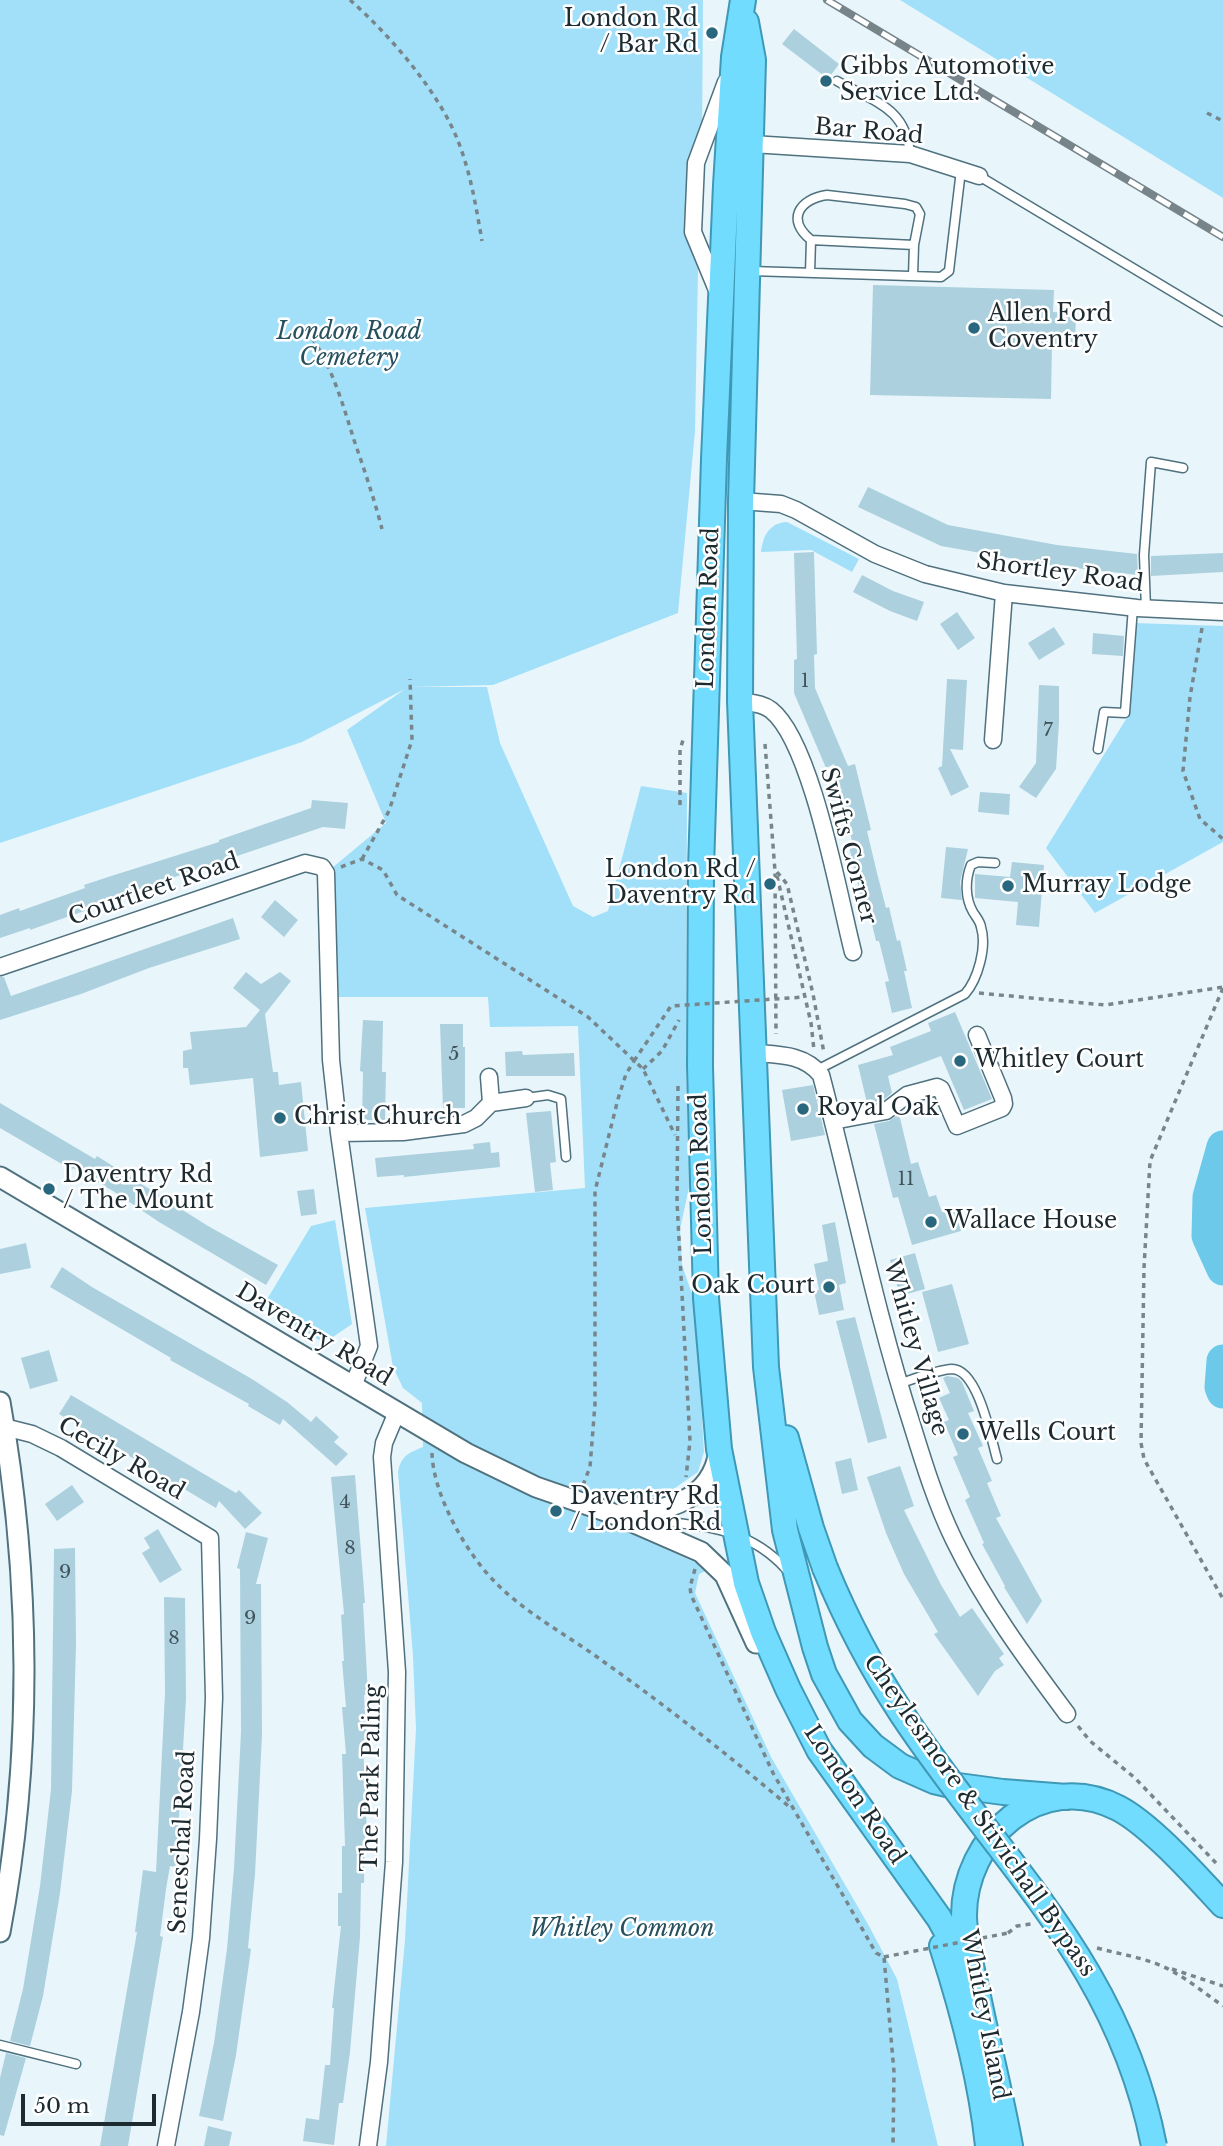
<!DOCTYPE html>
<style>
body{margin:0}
#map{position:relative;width:1223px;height:2146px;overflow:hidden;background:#e8f6fc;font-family:"Libre Baskerville",serif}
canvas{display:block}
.scale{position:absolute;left:21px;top:2094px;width:135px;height:32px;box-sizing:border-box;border:4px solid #1d2b31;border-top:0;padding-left:9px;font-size:21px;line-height:24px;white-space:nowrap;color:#1d2b31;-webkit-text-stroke:5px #fff;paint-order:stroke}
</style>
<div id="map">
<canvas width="1223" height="2146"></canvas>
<div class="scale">50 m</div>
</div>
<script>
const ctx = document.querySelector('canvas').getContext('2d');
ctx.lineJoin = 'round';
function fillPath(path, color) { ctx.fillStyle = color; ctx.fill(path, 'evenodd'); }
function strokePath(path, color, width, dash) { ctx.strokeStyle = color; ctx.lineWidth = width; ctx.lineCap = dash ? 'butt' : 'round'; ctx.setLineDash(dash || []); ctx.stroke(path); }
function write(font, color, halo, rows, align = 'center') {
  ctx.font = font + ' "Libre Baskerville",serif'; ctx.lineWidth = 5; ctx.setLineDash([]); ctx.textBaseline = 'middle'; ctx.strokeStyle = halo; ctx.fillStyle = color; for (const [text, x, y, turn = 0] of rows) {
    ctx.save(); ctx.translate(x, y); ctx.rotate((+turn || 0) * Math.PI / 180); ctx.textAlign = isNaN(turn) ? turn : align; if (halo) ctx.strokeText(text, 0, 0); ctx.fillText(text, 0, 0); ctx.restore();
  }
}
fillPath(new Path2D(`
 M0,0H703L702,147L699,216L695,431L678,613L493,685L408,687H487L500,743L573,906L593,917L608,911L641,786L687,793L686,1070L690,1183L680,1229L682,1265L695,1303L704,1452L698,1472L665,1495L615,1501L613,1525L710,1569L699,1574L695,1593L771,1757L869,1926L897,1979L938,2146H386L405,1940L416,1729L413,1656L398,1472C401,1456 408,1453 423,1447L422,1403L403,1388L393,1367L365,1208L585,1188L578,1026L490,1027L488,997H328L326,873L386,823L347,730L405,689L302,742L0,843Z
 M900,0H1223V198Z
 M787,522L859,559L852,572L811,550L761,552C763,536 769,523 787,522Z
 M1135,623L1223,626V842L1095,913L1046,848L1128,716Z
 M335,1220L352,1324L324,1343L263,1306L311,1226Z`), '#a1e0f8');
strokePath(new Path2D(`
 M1223,1147L1209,1197L1208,1236L1223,1269
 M1223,1361L1221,1387L1223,1392`), '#6cc9ea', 33);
fillPath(new Path2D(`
 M794,29L839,64L828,79L782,44Z
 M873,285L1054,290L1053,312L1076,313L1075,345L1052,344L1051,399L870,395Z
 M868,487L948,525L1057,545L1137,554L1138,575L1049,565L941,546L858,507Z
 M814,552L817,654L814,655L815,688L848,766L855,764L871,830L867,831L877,873L886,908L889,907L897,941L900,940L907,971H904L912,1008L892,1013L885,982L889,981L879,941H876L868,907L863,908L855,872L848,842L852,841L834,764L826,768L794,693V660L797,659L794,553Z
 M1223,553V572L1151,576V556Z
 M862,575L893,591L924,602L917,621L890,611L853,592Z
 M957,612L975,638L958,650L940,624Z
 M1054,627L1065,644L1039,660L1028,643Z
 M1093,633L1124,636L1123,656L1092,654Z
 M947,679L967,680L963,750L950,749L969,787L951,796L938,768L942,766Z
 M1039,685L1059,686V723L1056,769L1036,798L1019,787L1036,763Z
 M980,792L1010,794L1009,815L978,812Z
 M312,800L348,803L345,829L323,827L86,907L87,910L30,930V928L0,938V915L19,908L20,911L85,888L84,885L108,877L219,842V840L311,808Z
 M946,847L968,849L960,882L962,900L941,898Z
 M1012,862L1044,865L1039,927L1016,925L1018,902L975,898V874L1010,877Z
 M275,900L298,920L284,937L261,917Z
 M233,918L240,939L149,968L81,994L0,1020V977H4L11,996Z
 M246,972L261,984L280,972L291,981L265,1014L273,1072H278L279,1085L301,1082L308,1151L260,1157L253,1078L190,1085L188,1068H183V1051L192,1049L190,1032L246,1027L260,1010L233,988Z
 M955,1012L992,1099L964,1110L941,1056L888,1076L892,1093L882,1101L867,1103L858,1065L893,1055L890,1047L931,1031L928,1023Z
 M363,1020L383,1021L382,1072H386L385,1120H362L363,1072L360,1071Z
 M440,1024H463V1047H465V1108H443Z
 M522,1051L523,1055L574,1053L575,1076H506L505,1052Z
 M813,1085L825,1135L791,1141L782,1090Z
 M0,1103L95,1159L97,1156L208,1226L278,1265L266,1285L159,1222L113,1191L73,1168L72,1170L0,1128Z
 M551,1111L556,1162L550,1163L553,1190L535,1192L526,1113Z
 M899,1114L911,1164L918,1162L929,1197L936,1195L942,1212L954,1208L961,1231L912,1245L898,1197L893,1198L874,1124L889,1121Z
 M490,1142L491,1153L499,1152L500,1167L404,1177V1175L377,1177L375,1158L474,1149L473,1144Z
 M314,1189L317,1214L301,1216L297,1191Z
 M835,1222L846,1283L839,1285L844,1310L819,1315L814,1291L819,1290L814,1264L828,1261L822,1225Z
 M26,1243L31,1268L0,1274V1249Z
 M915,1253L925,1289L900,1296L890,1260Z
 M62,1267L92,1287L252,1379L287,1402L311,1422L316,1416L339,1437L334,1442L348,1454L336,1466L283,1419L280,1425L248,1406L249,1404L170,1360L171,1358L50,1287Z
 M952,1284L969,1344L938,1352L922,1292Z
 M855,1317L887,1438L868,1443L836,1321Z
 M49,1350L58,1381L30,1389L21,1358Z
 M947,1376L958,1378L962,1382L974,1411L968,1413L983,1446L978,1448L992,1481L987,1483L1001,1516L996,1518L1042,1601L1027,1624L1004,1587L1005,1586L982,1544L984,1543L965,1500L970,1497L953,1457L958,1455L944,1422L949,1420L939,1398L950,1393L943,1378Z
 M71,1395L236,1493L239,1490L262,1513L245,1529L219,1501L216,1508L59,1414Z
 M851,1458L858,1490L842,1494L835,1462Z
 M900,1466L914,1506L904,1510L940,1583L960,1617L972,1608L1004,1654L999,1658L1004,1665L995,1671L978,1696L934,1634L938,1632L904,1574L886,1533L867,1477Z
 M355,1475L365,1603H363L368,1694L364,1695L367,1742H363L367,1834H365L364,1883H361L360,1937L350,2052L343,2103H339L334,2145L303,2141L306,2118L319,2120L325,2065H330L334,2008H332L341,1926H338V1893H342V1846H345L342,1754H346L342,1707H346L342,1661H344L341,1615L344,1614L331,1477Z
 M72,1485L84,1502L57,1521L45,1504Z
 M158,1529L182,1570L160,1583L142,1553L150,1548L144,1538Z
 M246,1532L268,1538L256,1584H261L262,1735L255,1874L248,1948L251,1949L236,2055L223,2121L199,2116L214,2043L227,1949L234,1868L241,1732L240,1569L237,1568Z
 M75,1548L76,1644L72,1791L60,1893L43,1996L30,2046L10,2041L23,1989L40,1886L51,1789L54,1549Z
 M164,1597L185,1598L186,1699L176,1867L170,1866L166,1889L160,1936L163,1937L128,2146H100L137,1932H135L143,1870L156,1872L165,1693Z
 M6,2053L26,2058L4,2136L0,2135V2078Z
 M208,2126L232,2132L229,2146H204Z`), '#acd0de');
const service = new Path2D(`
 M837,81C874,102 906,107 910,154
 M979,176L1223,322
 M811,240L914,245
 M751,271L941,277L949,271L961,170
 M810,273L811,240C786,220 799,199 827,195L905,204L916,207L920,214L914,245L913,276
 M1146,609L1144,555L1151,462L1183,468
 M1098,749L1104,712L1125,713L1133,607
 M817,1070L965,994C978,979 987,947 981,927C980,921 976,917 973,912C965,898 965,880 971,865L978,862L995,863
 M526,1098L548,1095L561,1099L566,1157
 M898,1384C915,1379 935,1370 952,1369C978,1369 991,1438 997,1459
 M648,1519C702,1527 747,1526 786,1569
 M0,2045L76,2064`);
const minor = new Path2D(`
 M752,144L910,154L979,176
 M717,290L693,232L696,163L726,82
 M741,501L781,504L796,510L875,554L925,574L1004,593L1137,608L1223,612
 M740,701C751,703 762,703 771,710C812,742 839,898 853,952
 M993,740L1004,593
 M0,967L305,863L322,867L326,873L331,1060L339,1133L369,1346L353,1386
 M754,1053C780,1055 804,1054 821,1075C852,1192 875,1311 912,1425C924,1464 936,1503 954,1540C984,1602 1026,1659 1067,1714
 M491,1103L526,1098
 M833,1121L886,1111L907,1095L937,1087L941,1089L957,1126L1002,1108L1004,1104L1003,1098L977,1035
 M339,1133L403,1132L464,1124L476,1118L491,1103L489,1077
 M4,1427L32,1434L61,1448L210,1538L214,1698L208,1839L201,1938L191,2012L166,2146
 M368,2146L379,2062L394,1862L397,1672L382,1457L384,1443L397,1412`);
const tertiary = new Path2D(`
 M0,1177L466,1453L536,1487L614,1514L701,1552L725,1575L756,1643
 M0,1402C31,1576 33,1758 0,1932
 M622,1514C665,1512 712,1501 719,1451`);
const trunk = new Path2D(`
 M743,0L734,57L726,185L714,459L701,868L700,1066L706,1298L719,1449L746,1583L763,1632L788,1689L819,1750L939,1918L975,1983
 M746,22L753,60L741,501L740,701L766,1367L785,1530L815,1647L824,1674L850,1721L873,1746L900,1766L934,1781L951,1785L1003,1792L1067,1797
 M786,1438L811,1528L825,1568
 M942,1946C963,2011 981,2078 988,2146
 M1010,2146C1001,2097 989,2049 979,2001C973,1974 965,1945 964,1917C963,1838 1040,1768 1118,1808C1151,1825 1197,1877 1223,1905`);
strokePath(service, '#50717e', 11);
strokePath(minor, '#50717e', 19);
strokePath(tertiary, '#50717e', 23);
strokePath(trunk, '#3e98b6', 28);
strokePath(new Path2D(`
 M350,0C389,34 439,92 458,141C471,174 476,207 482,241
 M1207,113L1223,121
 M312,338C333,369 343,405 354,440C364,469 374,498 382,529
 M1202,628L1190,697L1183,771L1200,819L1223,839
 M765,744L775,871L776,1034
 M680,805V750L683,740
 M362,859L389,811L412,740L410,679
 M341,867L362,859L383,870L397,895L588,1017L643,1069L675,1135
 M777,872L787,884L813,994L824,1053
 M777,876L811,1023L814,1050
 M1223,988L1150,1161L1144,1268L1141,1443L1144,1459L1223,1599
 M979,993L1105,1005L1223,987
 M643,1069L662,1051L679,1020
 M678,1086L677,1202L690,1441L686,1477
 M432,1453C433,1495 467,1555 497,1584C528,1615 569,1636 604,1662C669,1708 732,1758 792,1809
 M583,1485L590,1467L595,1404V1191L618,1099L626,1074L634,1061
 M695,1569L690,1587L691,1595L773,1773L876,1953L884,1957L894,2072L893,2146
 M1078,1726L1090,1741L1135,1778L1216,1863
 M1008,1933L1017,1926L1031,1924
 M1097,1948C1119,1954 1141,1957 1162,1966C1184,1976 1203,1992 1223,2006
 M1172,1969L1223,1986`), '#78868c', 3.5, [5, 5]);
strokePath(service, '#fff', 8);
strokePath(minor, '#fff', 16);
strokePath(tertiary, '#fff', 19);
strokePath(trunk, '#72dcfe', 24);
const rail = new Path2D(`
 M827,0L1223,237`);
strokePath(rail, '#77858b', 8);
strokePath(rail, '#fff', 5, [16]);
const trunkBridge = new Path2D(`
 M825,1568C846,1619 871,1667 902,1714C999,1861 1119,1963 1154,2146`);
strokePath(trunkBridge, '#3e98b6', 28, []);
strokePath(new Path2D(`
 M634,1061L671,1006L804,997
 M884,1957L1008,1933`), '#78868c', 3.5, [5, 5]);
strokePath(trunkBridge, '#72dcfe', 24);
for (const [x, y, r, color] of [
 [712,33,7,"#28677d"],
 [826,81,7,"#28677d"],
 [974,328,7,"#28677d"],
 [770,884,7,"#28677d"],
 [1008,886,7,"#28677d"],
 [960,1061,7,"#28677d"],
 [803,1109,7,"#28677d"],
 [280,1118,7,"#28677d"],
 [49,1189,7,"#28677d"],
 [931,1222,7,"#28677d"],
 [829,1287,7,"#28677d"],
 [963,1434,7,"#28677d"],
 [556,1511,7,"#28677d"]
]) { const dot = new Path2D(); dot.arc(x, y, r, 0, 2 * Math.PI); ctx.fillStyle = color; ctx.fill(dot); strokePath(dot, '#fff', 2.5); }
write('19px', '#41545c', null, [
 ["1",805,682],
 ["7",1048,731],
 ["5",454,1055],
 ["11",906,1180],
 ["4",345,1503],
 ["8",350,1549],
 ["9",65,1573],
 ["9",250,1619],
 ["8",174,1639]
]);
write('23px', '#1d2b31', '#fff', [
 ["London Rd",698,20,"right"],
 ["/ Bar Rd",698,46,"right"],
 ["Gibbs Automotive",840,68],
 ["Service Ltd.",840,94],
 ["Allen Ford",988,315],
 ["Coventry",988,341],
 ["London Rd /",756,871,"right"],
 ["Daventry Rd",756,897,"right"],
 ["Murray Lodge",1022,886],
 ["Whitley Court",974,1061],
 ["Royal Oak",817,1109],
 ["Christ Church",294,1118],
 ["Daventry Rd",63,1176],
 ["/ The Mount",63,1202],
 ["Wallace House",945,1222],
 ["Oak Court",815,1287,"right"],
 ["Wells Court",977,1434],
 ["Daventry Rd",570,1498],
 ["/ London Rd",570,1524]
], 'left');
write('23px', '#1d2b31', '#fff', [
 ["Bar Road",869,132,5],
 ["Shortley Road",1060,573,8],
 ["London Road",709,608,-88],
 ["Swifts Corner",848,846,75],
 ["Courtleet Road",154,890,-19],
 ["London Road",702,1174,-92],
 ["Daventry Road",314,1335,31],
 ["Whitley Village",915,1348,74],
 ["Cecily Road",121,1459,30],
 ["The Park Paling",372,1778,-89],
 ["London Road",854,1795,56],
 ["Cheylesmore & Stivichall Bypass",979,1816,55],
 ["Seneschal Road",183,1842,-87],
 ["Whitley Island",984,2015,79]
]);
write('italic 23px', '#27505e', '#fff', [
 ["London Road",349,333],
 ["Cemetery",349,359],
 ["Whitley Common",622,1930]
]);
</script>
